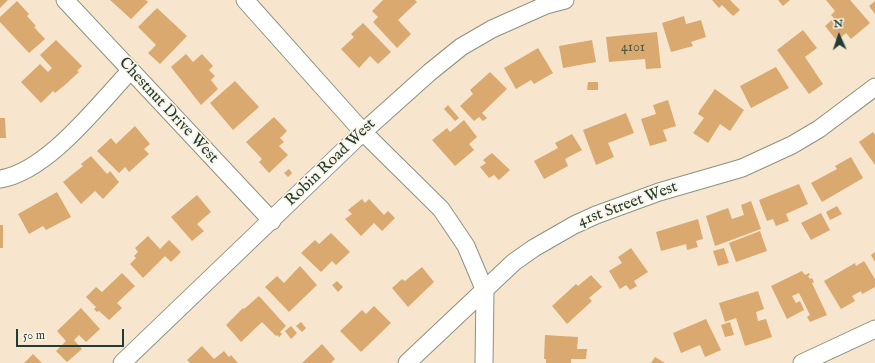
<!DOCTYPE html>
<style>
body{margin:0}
#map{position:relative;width:875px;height:363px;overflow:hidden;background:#f7e6cd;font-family:"IM FELL English",serif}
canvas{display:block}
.north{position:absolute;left:819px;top:16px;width:40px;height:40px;-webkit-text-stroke:3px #fcf5e5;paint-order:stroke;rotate:357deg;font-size:11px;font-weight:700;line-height:16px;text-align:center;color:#1f3d34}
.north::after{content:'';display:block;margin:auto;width:14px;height:18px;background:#1f3d34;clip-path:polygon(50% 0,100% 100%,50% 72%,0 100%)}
.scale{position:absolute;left:16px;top:329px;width:108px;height:18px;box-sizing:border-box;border:2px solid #1f3d34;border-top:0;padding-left:5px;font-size:12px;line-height:14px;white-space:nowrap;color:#1f3d34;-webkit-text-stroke:3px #fcf5e5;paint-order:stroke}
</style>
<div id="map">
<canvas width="875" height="363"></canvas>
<div class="north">N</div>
<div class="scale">50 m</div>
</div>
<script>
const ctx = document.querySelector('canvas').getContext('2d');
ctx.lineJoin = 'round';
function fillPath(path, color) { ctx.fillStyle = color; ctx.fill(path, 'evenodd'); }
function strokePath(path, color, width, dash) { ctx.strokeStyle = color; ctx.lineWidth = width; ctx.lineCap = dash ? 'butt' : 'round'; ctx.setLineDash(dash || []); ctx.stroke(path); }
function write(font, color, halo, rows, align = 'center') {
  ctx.font = font + ' "IM FELL English",serif'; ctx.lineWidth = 3.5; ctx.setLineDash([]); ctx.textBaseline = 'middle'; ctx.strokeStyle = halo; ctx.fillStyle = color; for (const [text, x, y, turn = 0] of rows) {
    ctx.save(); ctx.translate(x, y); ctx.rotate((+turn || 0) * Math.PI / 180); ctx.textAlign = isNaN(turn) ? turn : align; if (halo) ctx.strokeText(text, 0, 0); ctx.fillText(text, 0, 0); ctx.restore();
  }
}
fillPath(new Path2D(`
 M0,0H8L0,8Z
 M110,0H146L148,2L131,19Z
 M383,0H415L417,2L398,20L411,34L397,48L373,22L378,17L372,11Z
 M712,0H730L740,10L733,16L722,5L719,8Z
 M778,0H790L783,6Z
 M826,0H850L870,23L851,39L846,33L837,41L825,26L834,18L831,15L835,11Z
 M17,1L29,14L27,16L36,26L34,27L45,39L29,53L0,22V17Z
 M875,1V14L869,6Z
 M157,8L187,36L160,64L148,53L156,45L138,27Z
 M684,16L686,24L701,20L706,37L691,42L693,46L671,52L662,23Z
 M363,23L391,52L378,64L370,56L359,68L341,49L354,37L351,34Z
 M803,30L817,48L805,57L823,84L809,94L777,50Z
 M657,32L661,68L646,69L645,59L609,62L606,37Z
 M56,40L82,66L77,71L79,72L66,84L55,93L53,91L41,103L21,82L40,64L48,72L52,68L40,55Z
 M592,40L596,62L563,68L559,46Z
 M538,48L553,73L534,84L531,80L516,89L504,68Z
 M186,54L193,62L202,54L213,66L209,70L215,76L211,80L218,89L201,105L171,67Z
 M776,67L789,88L751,108L740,86Z
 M490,72L507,89L482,113L487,118L483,121L479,117L474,121L460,106L473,94L470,90Z
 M235,81L259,107L233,130L210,103Z
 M588,82H598V90H587Z
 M715,89L744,110L730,131L720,124L708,143L693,133L704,118L698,114L700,110Z
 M668,100L676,126L663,130L667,141L650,146L641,119L656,114L653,105Z
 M448,105L459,118L455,121L444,109Z
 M626,113L634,133L608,143L614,157L596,165L583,130Z
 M274,117L287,131L280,138L284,142L279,146L288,155L269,173L259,162L262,159L246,142Z
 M0,118H5L6,138H0Z
 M464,120L477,137L469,144L474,150L455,166L432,140L447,128L450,132Z
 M135,126L150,144L144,149L149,154L129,172L125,167L119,173L97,151L111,138L116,144Z
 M873,132L875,135V165L859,142Z
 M572,134L582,150L565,159L568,166L544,179L534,161L558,148L555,143Z
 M492,153L510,170L499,180L494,175L489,178L480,167L486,163L483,160Z
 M91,156L107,174L110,171L119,182L103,199L95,191L81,204L63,182L83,166L81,164Z
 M851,157L863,178L822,202L811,183L837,169L835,166Z
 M289,169L292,173L288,177L284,173Z
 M799,184L808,204L786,214L789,221L776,226L773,219L767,221L759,200Z
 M57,192L71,217L46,230L43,226L29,234L18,214Z
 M197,195L211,212L197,224L204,231L192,241L171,217Z
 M362,199L365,203L369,199L384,215L388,211L395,218L382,231L374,223L361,236L345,219L352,214L348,210Z
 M751,201L761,229L715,246L706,216L728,208L732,219L744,215L741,205Z
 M837,206L842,214L830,220L826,212Z
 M821,213L830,230L811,240L801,223Z
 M698,219L703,239L696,241L698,247L687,250L686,244L661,251L656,232Z
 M0,225H3V248H0Z
 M760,231L767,251L736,262L729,243Z
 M331,233L350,252L336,265L332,261L321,272L301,253L315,240L319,244Z
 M148,236L160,249L169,240L181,252L171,262L165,256L143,278L130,264L136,258L134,256L138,252L135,248Z
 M631,248L648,272L634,281L637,286L630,290L626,285L620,289L609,271L622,263L618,257Z
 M724,248L729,263L718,266L713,251Z
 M875,252V262L871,255Z
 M864,261L875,279V287L862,294L861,291L852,296L855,301L841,309L824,281L855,263L856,266Z
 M300,266L317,285L289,312L265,287L277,276L284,283Z
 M422,267L434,282L408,307L392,288L402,279L405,281Z
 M802,271L805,275L809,273L810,275L808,276L810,279L812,278L814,282L812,283L827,315L810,322L807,317L810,315L799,293L792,296L796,303L800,301L804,310L787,319L771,286Z
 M122,273L135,286L117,303L122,308L109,320L99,311L97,312L94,309L96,307L86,297L96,287L102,292Z
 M591,275L602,287L589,298L592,301L567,324L552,306L576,284L578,286Z
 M337,281L343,287L338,292L332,285Z
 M758,291L764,309L756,312L758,321L766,319L772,337L745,346L736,318L725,322L719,303Z
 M259,296L286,326L280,332L282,334L279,337L277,335L276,336L262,322L241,342L226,325L243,308L244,309Z
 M374,306L391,323L361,352L340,331L362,310L366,314Z
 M81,308L100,329L86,342L79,335L74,340L82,349L67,362L56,351L66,341L57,331Z
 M706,319L721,350L705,357L700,345L681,353L673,333Z
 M301,322L306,328L302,332L296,326Z
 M730,322L734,335L725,337L721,325Z
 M291,326L297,333L291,339L285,331Z
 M545,335L578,337L577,349H587L586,359H571V363H546V359H544Z
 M322,344L335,359L331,363H302Z
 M202,346L214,359L224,351L229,357L231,355L238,363H190L187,360Z
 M33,354L42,363H24Z
 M655,357L665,363H651Z`), '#d9a970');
const minor = new Path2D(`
 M65,0L272,221
 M245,0L363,132L441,209L466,246L485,291L484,363
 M0,179C47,172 98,105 130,71
 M122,363L363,132L430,72L461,47L492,29L546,5L565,0
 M407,363L514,262L534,248L574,225L596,215L659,192L742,168L792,145L819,129L875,87
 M802,363L875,329`);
strokePath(minor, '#8b9280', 19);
strokePath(minor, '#fff', 17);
write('14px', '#4e5843', null, [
 ["4101",633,48]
]);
write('16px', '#1f3d34', '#fcf5e5', [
 ["Chestnut Drive West",168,111,47],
 ["Robin Road West",331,163,-44],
 ["41st Street West",628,205,-20]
]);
</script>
